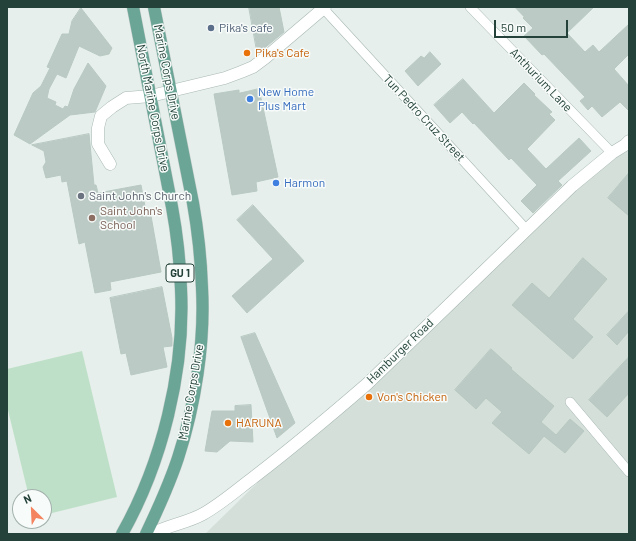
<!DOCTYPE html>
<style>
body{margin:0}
#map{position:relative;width:636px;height:541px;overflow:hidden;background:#e6efeb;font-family:Barlow,sans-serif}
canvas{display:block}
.frame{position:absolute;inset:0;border:8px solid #24423a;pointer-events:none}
.north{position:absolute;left:12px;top:489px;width:40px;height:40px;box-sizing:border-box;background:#f7fbf9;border:1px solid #a3b1ad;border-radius:50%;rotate:336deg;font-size:11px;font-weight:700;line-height:16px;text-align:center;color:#24423a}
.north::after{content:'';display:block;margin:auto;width:14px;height:18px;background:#f4845f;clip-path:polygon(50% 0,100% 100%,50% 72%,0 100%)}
.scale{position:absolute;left:494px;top:20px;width:74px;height:18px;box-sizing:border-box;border:2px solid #24423a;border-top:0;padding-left:5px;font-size:12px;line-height:14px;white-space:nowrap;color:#24423a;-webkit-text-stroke:3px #f7fbf9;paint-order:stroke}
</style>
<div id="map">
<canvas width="636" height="541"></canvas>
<div class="frame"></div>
<div class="north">N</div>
<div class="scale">50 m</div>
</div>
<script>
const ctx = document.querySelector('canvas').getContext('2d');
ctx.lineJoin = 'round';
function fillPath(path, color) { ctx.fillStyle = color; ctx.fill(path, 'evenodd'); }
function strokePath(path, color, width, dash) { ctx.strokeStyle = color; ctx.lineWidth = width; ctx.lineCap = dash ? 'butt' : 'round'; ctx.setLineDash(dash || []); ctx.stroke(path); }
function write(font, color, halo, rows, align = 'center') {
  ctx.font = font + ' Barlow,sans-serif'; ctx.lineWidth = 3; ctx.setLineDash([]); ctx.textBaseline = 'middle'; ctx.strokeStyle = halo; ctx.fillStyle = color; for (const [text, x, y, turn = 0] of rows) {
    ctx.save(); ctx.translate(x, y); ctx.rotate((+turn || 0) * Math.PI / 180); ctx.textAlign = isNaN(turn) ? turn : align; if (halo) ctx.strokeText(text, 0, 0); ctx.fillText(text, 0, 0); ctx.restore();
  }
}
fillPath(new Path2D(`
 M629,137V534H205L299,442Z`), '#d4dfda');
fillPath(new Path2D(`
 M82,351L117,497L44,515V497H29L7,406V369Z`), '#bfe0c8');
const building = new Path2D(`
 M249,7H279L284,32L262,50L257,51Z
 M515,7H594L567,33L585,52L593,45L599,52L629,24V54L614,69L629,86V111L620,102L602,117L592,106L588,110L580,101L585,97L544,54L542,55L524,36L533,28L523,18L524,17Z
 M81,8L112,48L109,54L100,56L79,46L66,78L57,74L49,89L47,98L56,102L55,105L63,109L65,106L68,107L74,89L88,63L106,86L95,112L70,115L30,144L14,135L33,93L41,86L50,68L47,67L62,34H69L72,21Z
 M430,52L441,64L418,86L405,71L421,56L424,58Z
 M463,79L494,113L524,83L535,94L534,95L552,112L549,114L555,120L527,149L546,169L579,138L591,151L558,181L562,185L533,213L521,201L537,185L511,158L509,160L474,123L473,124L462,112L450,123L434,105Z
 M259,89L278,177L256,182L257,191L232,195L214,94L239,90V93Z
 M89,134L94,185H96L98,193L141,185L147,217L151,216L161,272L110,282L111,290L95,293L85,242L79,244L67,181L62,182L61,175L46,178L43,167L46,162L44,151L32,145Z
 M629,173V216L608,198Z
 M253,205L304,261L247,313L232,296L273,259L237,220Z
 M583,258L607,279L573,319L593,337L573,359L512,305L532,283L549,298Z
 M162,287L172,338V346L163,347L167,367L131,375L126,353L121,354L110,298Z
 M629,311V331L617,345L607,335Z
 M255,333L295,423L277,438L241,337Z
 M491,349L512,368L511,369L554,406L541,422L556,435L570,419L584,431L565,453L544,436L529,454L492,423L502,412L486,398L476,409L455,390Z
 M629,357V393L607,417L589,400Z
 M251,405L253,442L230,441L217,452L205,451L212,411H235V406Z`);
fillPath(building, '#bbcac4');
strokePath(building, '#b8c9c2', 1);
const minor = new Path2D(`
 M322,7L526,229
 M470,7L612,153
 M570,402L629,472`);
const tertiary = new Path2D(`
 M110,164L98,144V128L101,116L112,107L126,98L151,96L171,91L225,78L241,72L253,67L265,58L325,7
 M152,534C168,525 187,523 203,514C221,504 238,489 254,477C293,447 330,416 367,384L572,186L612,153L625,145L629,141`);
const primary = new Path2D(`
 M122,534C162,463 185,371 181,289C180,261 177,234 172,207L133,7
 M146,534C158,509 169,485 178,458C195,406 205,343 202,288C201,259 198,231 193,203L154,7`);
strokePath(minor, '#a8b8b2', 10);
strokePath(tertiary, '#a8b8b2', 13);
strokePath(primary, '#c2cac8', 13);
strokePath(minor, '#fff', 9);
strokePath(tertiary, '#fff', 12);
strokePath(primary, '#6aa596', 12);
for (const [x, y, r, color] of [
 [211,28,4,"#5c6f8a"],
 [247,53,4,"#e8710a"],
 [250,99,4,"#3f7fe0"],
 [276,183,4,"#3f7fe0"],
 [81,196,4,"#6b7280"],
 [92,218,4,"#8d6e63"],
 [369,397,4,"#e8710a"],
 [228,423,4,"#e8710a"]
]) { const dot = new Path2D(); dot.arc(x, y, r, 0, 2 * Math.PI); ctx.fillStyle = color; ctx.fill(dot); strokePath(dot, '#f7fbf9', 1.5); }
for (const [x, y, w] of [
 [180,273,28]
]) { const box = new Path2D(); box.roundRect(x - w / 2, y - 9, w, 18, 3); ctx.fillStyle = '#f7fbf9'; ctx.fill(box); strokePath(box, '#24423a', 1); }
write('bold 11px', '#24423a', null, [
 ["GU 1",180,273]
]);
write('12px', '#4e5e75', '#f7fbf9', [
 ["Pika's cafe",219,28]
], 'left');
write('12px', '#c56008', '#f7fbf9', [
 ["Pika's Cafe",255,53],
 ["Von's Chicken",377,397],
 ["HARUNA",236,423]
], 'left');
write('12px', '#24423a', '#f7fbf9', [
 ["Marine Corps Drive",167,72,79],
 ["Anthurium Lane",541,80,46],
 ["North Marine Corps Drive",153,108,79],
 ["Tun Pedro Cruz Street",424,118,47],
 ["Hamburger Road",400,351,-44],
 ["Marine Corps Drive",191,392,-80]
]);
write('12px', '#366cbe', '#f7fbf9', [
 ["New Home",258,92],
 ["Plus Mart",258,106],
 ["Harmon",284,183]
], 'left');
write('12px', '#5b616d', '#f7fbf9', [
 ["Saint John's Church",89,196]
], 'left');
write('12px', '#785e54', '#f7fbf9', [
 ["Saint John's",100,211],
 ["School",100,225]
], 'left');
</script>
